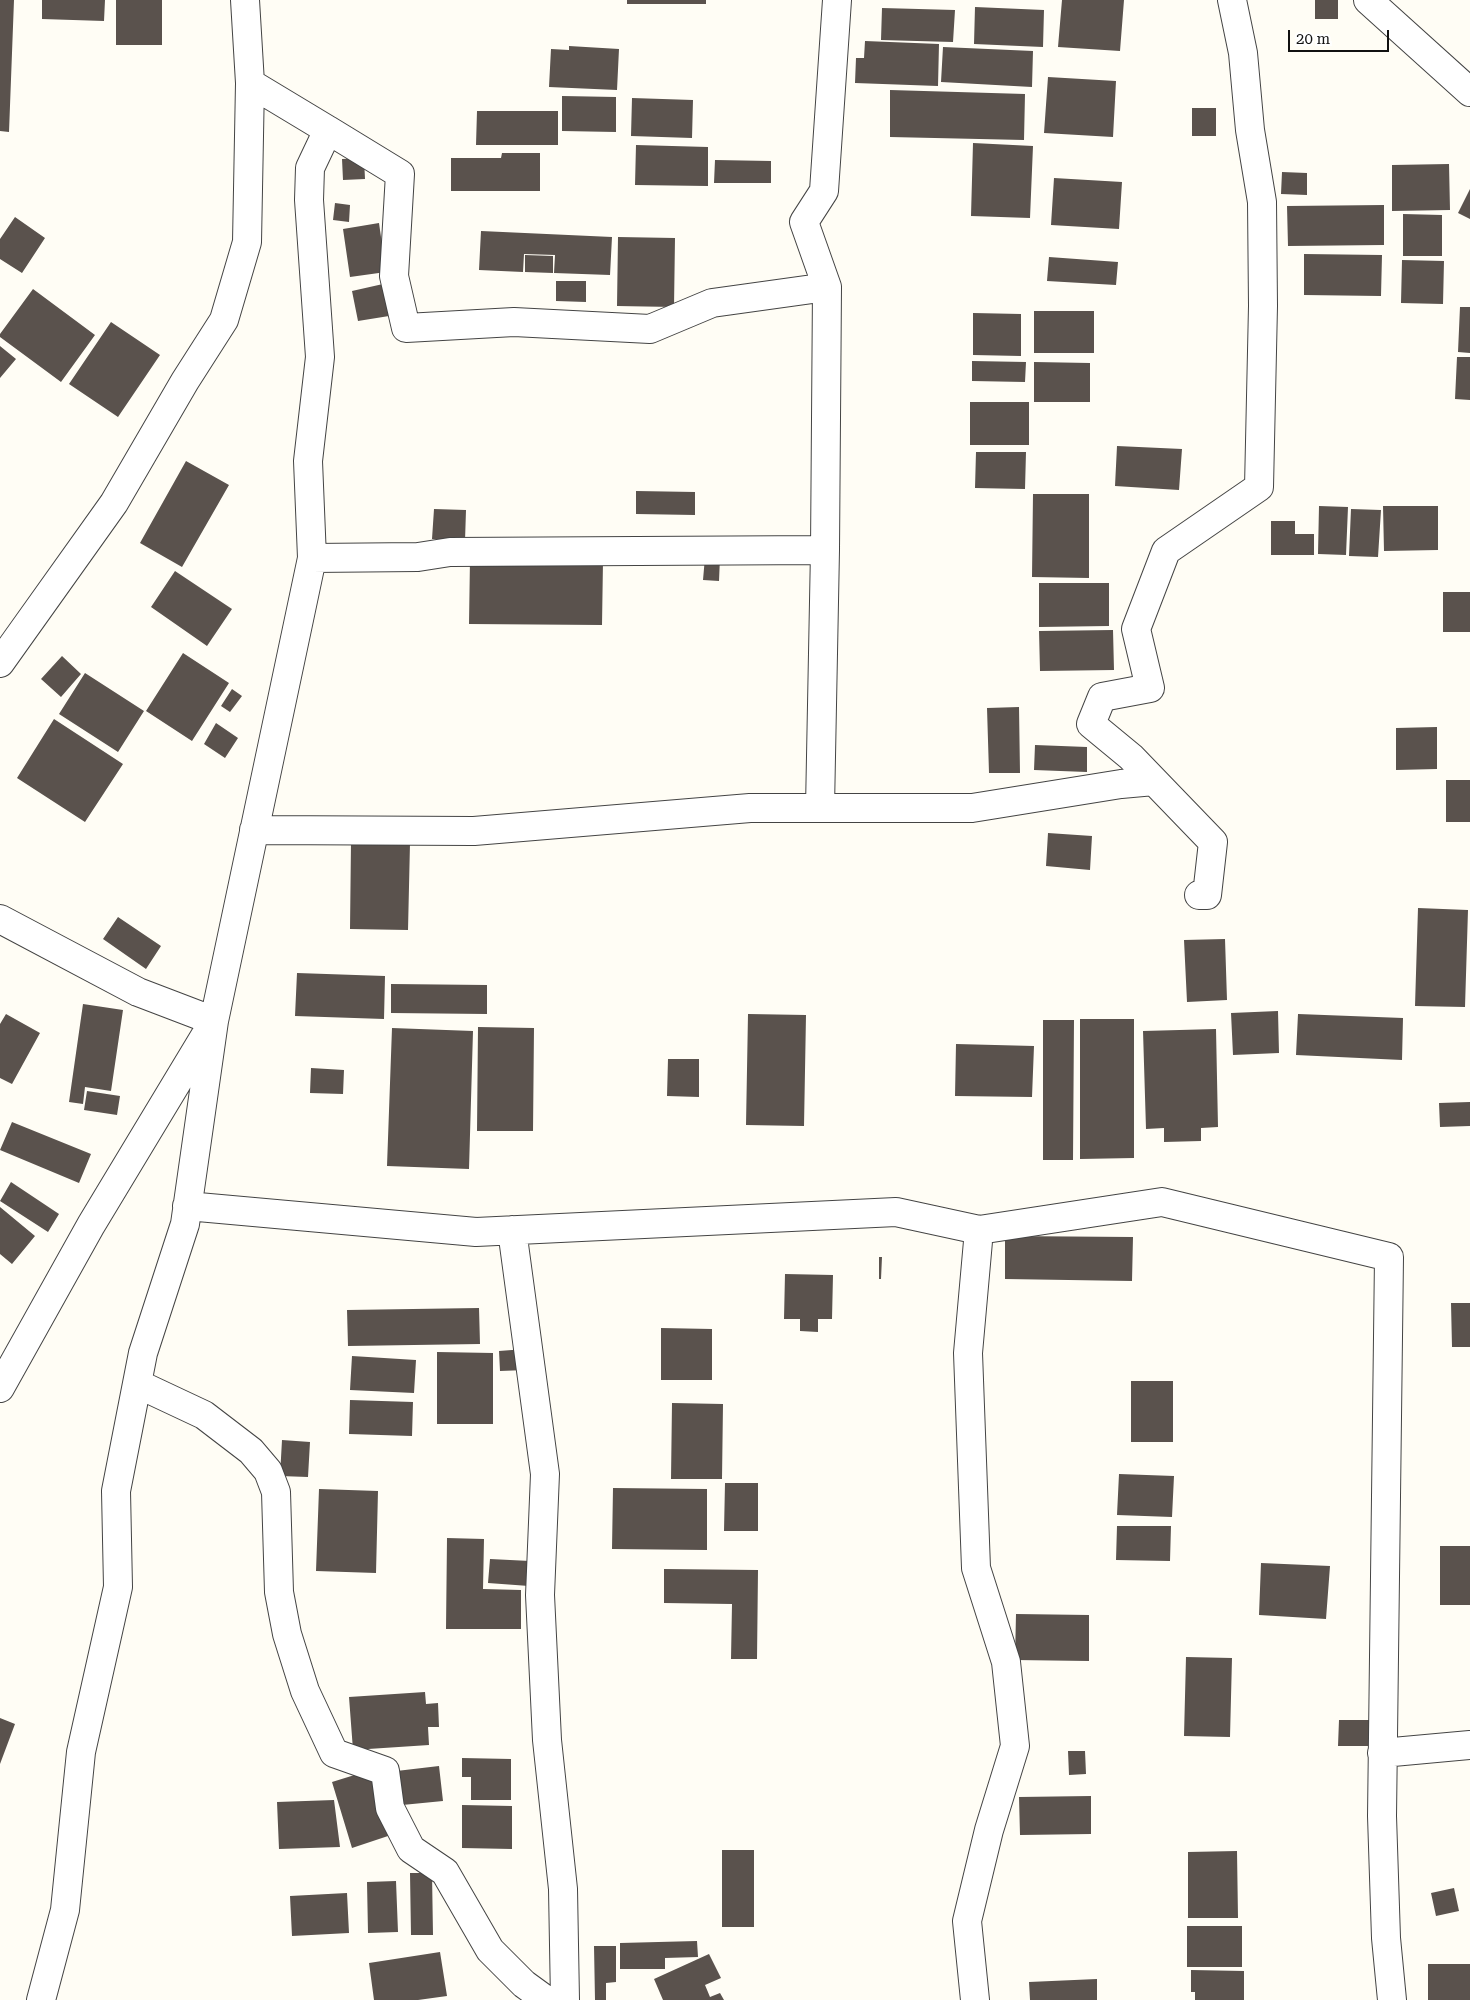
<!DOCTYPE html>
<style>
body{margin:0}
#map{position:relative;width:1470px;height:2000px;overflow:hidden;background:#fffdf5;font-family:"Roboto Serif",serif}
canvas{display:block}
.scale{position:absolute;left:1288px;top:30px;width:101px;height:22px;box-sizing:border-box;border:2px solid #111;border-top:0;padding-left:6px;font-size:15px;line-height:18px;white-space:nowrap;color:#111;-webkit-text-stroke:4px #fff;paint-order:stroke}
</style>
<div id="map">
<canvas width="1470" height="2000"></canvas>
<div class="scale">20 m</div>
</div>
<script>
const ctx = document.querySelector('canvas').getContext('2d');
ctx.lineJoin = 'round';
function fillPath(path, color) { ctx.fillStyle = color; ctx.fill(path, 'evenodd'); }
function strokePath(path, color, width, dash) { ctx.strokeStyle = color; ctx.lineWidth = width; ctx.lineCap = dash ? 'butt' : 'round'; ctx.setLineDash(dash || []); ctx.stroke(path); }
fillPath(new Path2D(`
 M0,0H14L9,132L0,131Z
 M42,0H105L104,21L42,19Z
 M116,0H162V45H116Z
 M627,0H706V4H627Z
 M1062,0H1124L1120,51L1058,47Z
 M1315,0H1338V19H1315Z
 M975,7L1044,10L1043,47L974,44Z
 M882,8L955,10L953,42L881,40Z
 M865,41L939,44L938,86L855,83L856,58H864Z
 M569,46L619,49L617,90L549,87L551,49L569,50Z
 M943,47L1033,51L1032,87L941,82Z
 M1048,77L1116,81L1113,137L1044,133Z
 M890,90L1025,94L1024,140L890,137Z
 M562,96L616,97V132L562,131Z
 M632,98L693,100L692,138L631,136Z
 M1192,108H1216V136H1192Z
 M477,111H558V145H476Z
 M973,143L1033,146L1030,218L971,216Z
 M636,145L708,147V186L635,185Z
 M502,153H540V191H451V158H501Z
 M364,158L365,179L343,180L342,159Z
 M715,160L771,161V183H714Z
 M1449,164L1450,210L1392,211V165Z
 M1282,172L1307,173V195L1281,194Z
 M1054,178L1122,182L1119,229L1051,225Z
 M1470,189V219L1458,213Z
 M335,203L350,205L349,222L333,220Z
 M1384,205V245L1288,246L1287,206Z
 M1403,214L1442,215V256H1403Z
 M15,217L45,238L22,273L0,259V239Z
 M379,223L386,272L350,277L343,229Z
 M481,231L612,237L610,275L554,273L555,255L524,254L523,272L479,270Z
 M618,237L675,238L674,307L617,306Z
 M1304,254L1382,255L1381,296L1304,295Z
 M525,255L553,256V273L525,272Z
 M1049,257L1118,262L1116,285L1047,281Z
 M1402,260L1444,261L1443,304L1401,303Z
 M556,281H586V302L556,301Z
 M383,284L389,316L358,321L352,291Z
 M33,289L95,335L61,382L0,337V334Z
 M1460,307H1470V353L1458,352Z
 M1034,311H1094V353H1034Z
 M973,313L1021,314V356L973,355Z
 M111,322L160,355L118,417L69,384Z
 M0,346L16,359L0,378Z
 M1457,357H1470V400L1455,399Z
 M972,361L1026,362L1025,382L972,381Z
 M1034,362L1090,363V402H1034Z
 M970,402H1029V445H970Z
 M1117,446L1182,449L1179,490L1115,486Z
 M976,452H1026L1025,489L975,488Z
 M186,461L229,485L182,567L140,543Z
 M636,491L695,492V515L636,514Z
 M1033,494H1089V578L1032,577Z
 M1319,506L1348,507L1346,555L1318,554Z
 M1383,506H1438V550L1384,551Z
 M434,509L466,510L465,541L432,539Z
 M1351,509L1381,510L1378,557L1349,556Z
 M1271,521H1295V534H1314V555H1271Z
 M705,557H720L719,581L703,580Z
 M470,559L603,561L602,625L469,624Z
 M175,571L232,609L207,646L151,607Z
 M1039,583H1109V626L1039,627Z
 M1443,592H1470V632H1443Z
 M1113,630L1114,670L1040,671L1039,631Z
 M183,653L229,683L192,741L146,711Z
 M62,656L81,674L61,697L41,679Z
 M85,673L144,711L118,752L59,714Z
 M232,689L242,696L230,712L221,706Z
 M1019,707L1020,773H989L987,708Z
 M54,719L123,764L85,822L17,778Z
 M216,723L238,738L225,758L204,744Z
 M1437,727V769L1396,770V728Z
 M1035,745L1087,747V772L1034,770Z
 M1446,780H1470V822H1446Z
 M1048,833L1092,836L1090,870L1046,866Z
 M351,842L410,843L408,930L350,929Z
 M1418,908L1468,910L1465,1007L1415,1006Z
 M118,917L161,946L146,969L103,939Z
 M1225,939L1227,1000L1187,1002L1184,940Z
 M297,973L385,976L384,1019L295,1016Z
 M391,984L487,985V1014L391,1013Z
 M83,1004L123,1010L111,1091L85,1087L83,1104L69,1102Z
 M1278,1011L1279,1053L1233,1055L1231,1013Z
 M6,1014L40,1033L12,1084L0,1078V1024Z
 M748,1014L806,1015L804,1126L746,1125Z
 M1298,1014L1403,1018L1402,1060L1296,1055Z
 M1080,1019H1134V1158L1080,1159Z
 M1043,1020H1074L1073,1160H1043Z
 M478,1027L534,1028L533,1131H477Z
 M392,1028L473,1031L469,1169L387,1166Z
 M1216,1029L1218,1127L1201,1128V1141L1164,1142V1128L1146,1129L1143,1031Z
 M956,1044L1034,1046L1032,1097L955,1096Z
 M668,1059H699V1097L667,1096Z
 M311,1068L344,1070L343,1094L310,1093Z
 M87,1091L120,1096L117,1115L84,1110Z
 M1470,1102V1126L1440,1127L1439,1103Z
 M12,1122L91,1154L79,1183L0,1150Z
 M11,1182L59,1214L48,1232L0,1201Z
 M0,1207L35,1236L12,1264L0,1254Z
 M1005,1236L1133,1237L1132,1281L1005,1279Z
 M879,1257H882L881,1279H879Z
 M785,1274L833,1275L832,1319H818V1332L800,1331V1319H784Z
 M1451,1303H1470V1347H1452Z
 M479,1308L480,1344L348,1346L347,1310Z
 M661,1328L712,1329V1380H661Z
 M525,1349L526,1370L500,1371L499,1351Z
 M437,1352L493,1353V1424H437Z
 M352,1356L416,1360L414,1393L350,1390Z
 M1131,1381H1173V1442H1131Z
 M350,1400L413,1402L412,1436L349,1434Z
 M672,1403L723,1404L722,1479H671Z
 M282,1440L310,1442L308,1477L280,1476Z
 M1119,1474L1174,1476L1172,1517L1117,1515Z
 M725,1483H758V1531H724Z
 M613,1488L707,1489V1550L612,1549Z
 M319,1489L378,1491L376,1573L316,1571Z
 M1117,1526H1171L1170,1561L1116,1560Z
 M447,1538L484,1539L483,1589L521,1590V1629H446Z
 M1440,1546H1470V1605H1440Z
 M490,1559L530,1561L529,1586L488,1583Z
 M1261,1563L1330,1566L1326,1619L1259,1615Z
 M664,1569L758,1570L757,1659H731L732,1604L664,1603Z
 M1016,1614L1089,1615V1661L1015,1660Z
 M1186,1657L1232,1658L1230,1737L1184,1736Z
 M425,1692L426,1704L438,1703L439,1727H428L429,1745L353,1750L349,1697Z
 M0,1718L15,1724L0,1764Z
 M1339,1720H1371V1746H1338Z
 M1068,1751H1085L1086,1774L1069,1775Z
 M462,1758L511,1759V1800H471V1777H462Z
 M439,1766L443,1801L392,1806L388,1772Z
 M374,1769L394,1834L352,1848L332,1782Z
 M1091,1796V1834L1020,1835L1019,1797Z
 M334,1800L340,1847L279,1849L277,1802Z
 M462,1805L512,1806V1849L462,1848Z
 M722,1850H754V1927H722Z
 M1237,1851L1238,1918H1188V1852Z
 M410,1873H432L433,1935H411Z
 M396,1881L398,1932L368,1933L367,1882Z
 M1454,1888L1459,1911L1436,1916L1431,1893Z
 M347,1893L349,1933L292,1936L290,1896Z
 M1187,1926H1242V1967H1187Z
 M697,1941L698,1957L665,1958V1969H620V1943Z
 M594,1946H616V1982L606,1983V2000H595Z
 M440,1952L447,1996L418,2000H374L369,1963Z
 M709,1954L721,1978L705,1985L710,1997L720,1993L724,2000H663L654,1979Z
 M1428,1964H1470V2000H1428Z
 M1191,1970L1244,1971V2000H1195V1992H1191Z
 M1097,1979V2000H1030L1029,1982Z`), '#5a524d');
const minor = new Path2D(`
 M1368,0L1470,92
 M250,83L328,130L310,168L309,200L320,357L308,461L312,558L418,557L450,552L825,550L827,287
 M328,130L400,174L394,276L406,328L514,322L650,329L712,303L827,287L804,222L824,191L837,0
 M0,663L114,503L185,381L224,320L247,242L250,83L245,0
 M820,808L825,550
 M254,830L474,831L750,808H972L1121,784L1154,781
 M1199,895H1207L1213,842L1131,757L1091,724L1102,697L1150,688L1136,629L1166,551L1259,487L1263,306L1262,202L1250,130L1243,53L1232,0
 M0,919L138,992L214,1021
 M187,1206L476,1232L896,1212L979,1230L968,1353L976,1568L1006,1662L1015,1746L989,1830L967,1921L975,2000
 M512,1230L545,1474L540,1595L547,1740L563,1889L565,2000
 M979,1230L1162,1202L1389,1257L1382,1816L1386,1938L1392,2000
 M138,1384L204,1415L251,1451L268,1471L276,1492L279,1592L287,1634L305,1691L334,1753L385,1771L390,1808L411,1849L445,1872L490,1950L524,1984L546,2000
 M0,1388L91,1225L208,1031
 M1382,1753L1470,1745
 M41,2000L65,1910L81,1752L118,1587L116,1491L143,1353L185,1224L214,1021L312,558`);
strokePath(minor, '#444', 30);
strokePath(minor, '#fff', 28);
</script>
